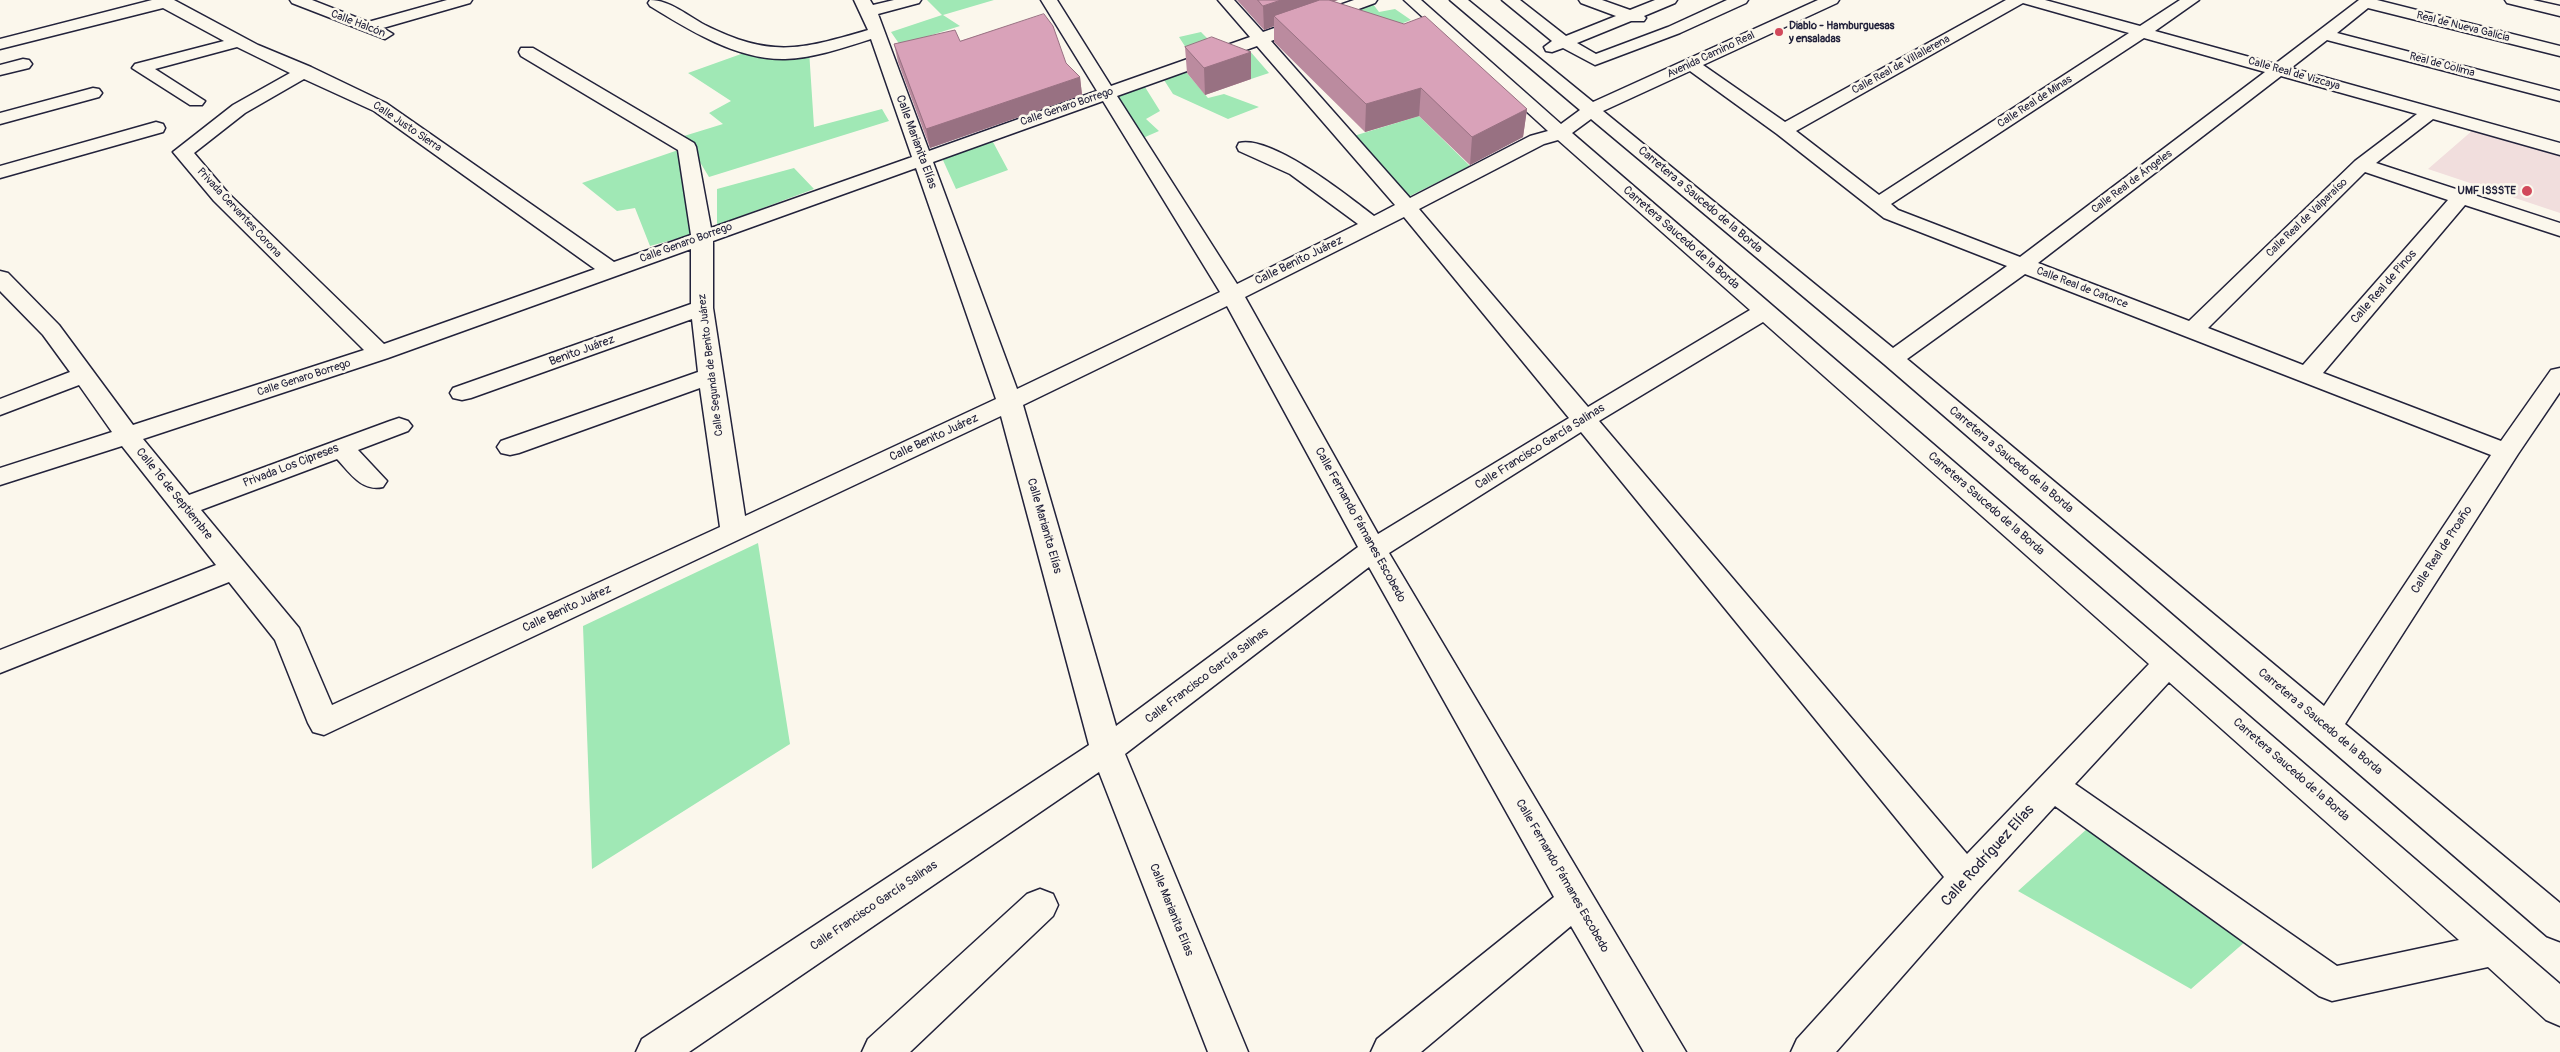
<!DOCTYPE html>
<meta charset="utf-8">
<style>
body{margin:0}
canvas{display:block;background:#fbf7ec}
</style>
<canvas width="2560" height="1052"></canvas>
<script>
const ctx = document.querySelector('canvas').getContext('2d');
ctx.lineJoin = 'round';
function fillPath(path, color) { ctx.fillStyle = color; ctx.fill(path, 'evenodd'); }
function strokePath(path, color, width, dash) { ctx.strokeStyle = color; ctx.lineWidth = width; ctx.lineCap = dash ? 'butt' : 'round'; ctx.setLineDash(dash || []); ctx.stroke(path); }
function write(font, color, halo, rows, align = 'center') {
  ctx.font = font + ' Pangolin,sans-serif'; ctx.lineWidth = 5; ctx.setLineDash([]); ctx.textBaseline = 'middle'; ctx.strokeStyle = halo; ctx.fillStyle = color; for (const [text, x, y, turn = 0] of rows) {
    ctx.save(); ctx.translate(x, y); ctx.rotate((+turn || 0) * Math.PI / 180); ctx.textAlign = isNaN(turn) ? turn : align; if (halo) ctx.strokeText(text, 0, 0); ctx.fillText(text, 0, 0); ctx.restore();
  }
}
fillPath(new Path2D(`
 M2473,130L2560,155V213L2428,169Z`), '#f1dedd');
fillPath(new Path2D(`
 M927,0H994L943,15L960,26L900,45L891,32L942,15Z
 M1370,0L1379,12L1395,9L1411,20L1377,33L1334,13Z
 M1201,32L1215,46L1190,54L1179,37Z
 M755,49L809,50L814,127L882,109L889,121L709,177L684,136L723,124L709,113L731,101L688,73Z
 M1249,50L1269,73L1251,79L1212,63Z
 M1186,72L1208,98L1224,94L1259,107L1228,119L1173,94L1164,80Z
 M1145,87L1160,111L1146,119L1159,131L1136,141L1107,93Z
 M1419,116L1470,166L1402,200L1347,138Z
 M993,142L1008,170L956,189L942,158Z
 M687,147L701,232L650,246L635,208L617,211L582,183Z
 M794,168L814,189L717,225V189Z
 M758,543L790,744L592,869L583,626Z
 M2088,828L2246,941L2191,989L2018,891Z`), '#a0e8b5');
const minor = new Path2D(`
 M152,0H174L258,45L311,67L386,103L614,262L691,235L678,150L521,56L519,52L521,48H533L694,143L696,147L711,228L912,157L871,39C843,48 814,58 785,59C737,60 689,30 650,6L648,3L650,0C670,0 688,16 705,25C771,58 800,50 868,30L854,0H870L873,5L894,0H921L919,3L878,14L929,151L1097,91L1041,0H1057L1111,86L1250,37L1218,0H1234L1263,32L1354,0H1377L1375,3L1271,41L1410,198L1530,136L1548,131L1404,0H1421L1561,124L1580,110L1450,0H1468L1593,102L1818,0H1839L1837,3L1703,65L1785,122L2006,0H2045L2140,26L2180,0H2199L2155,31L2275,64L2359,0H2377L2560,46V56L2368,8L2337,33L2560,91V101L2327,40L2291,68L2560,143V155L2433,119L2376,163L2560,223V236L2465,205L2323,373L2501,441L2551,370L2560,368V392L2518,454L2345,724L2560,903V941L2547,936L1884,364L1591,119L1572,133L2560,984V1026L2546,1020L2488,967L2332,1001L2319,996L2055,806L1979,889L1836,1052H1791L1797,1039L1944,877L1581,432L1389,553L1686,1052H1644L1571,926L1421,1052H1371L1377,1039L1554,897L1369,567L1125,754L1248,1052H1208L1099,772L689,1052H636L642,1039L1089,745L1001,416L324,735L313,732L308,723L275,640L229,582L0,673V650L216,565L122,446L0,485V468L112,432L79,385L0,415V399L70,372L43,335L0,291V271L8,273L59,325L133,425L364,350L214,201L173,152L233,105L290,73L237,47L155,69L205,101L202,105H190L132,68L135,64L224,41L163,8L0,49V39ZM2023,3L2129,33L1879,195L1796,131ZM2144,38L2265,72L2020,257L1898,210L1891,204ZM1257,46L1395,205L1374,216C1348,196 1272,135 1239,143L1237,147L1239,151L1290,174L1358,224L1237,284L1117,96ZM1690,71L1777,134L1884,218L2007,266L1893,348L1603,111ZM2281,76L2417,114L2355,161L2189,321L2038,263ZM304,79L374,111L595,269L384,344L228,193L194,153L245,113ZM1103,101L1220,292L1017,389L933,162ZM1558,140L1750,310L1588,407L1419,209L1544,144ZM916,168L996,399L745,516L713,308V241ZM2365,172L2448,200L2303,365L2208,328ZM1404,217L1569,418L1378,534L1245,297ZM691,249V304L453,388L450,393L453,398L462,400L471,398L692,319L698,372L501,441L497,447L501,453L510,455L519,453L700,388L720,527L332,705L299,628L201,510L337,459C350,473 362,492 383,487L387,481L358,450L408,431L412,426L408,421L399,418L390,421L189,495L143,439L388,358ZM2025,274L2491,455L2324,706L1907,359ZM1227,306L1358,547L1116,726L1023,405ZM1763,322L2149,664L1967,854L1599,421ZM2169,682L2459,940L2337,966L2075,784Z
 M290,0H312L368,22L447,0H472L470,3L383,28L393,34L385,39L292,3Z
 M1502,0H1520L1566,36L1616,16L1581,3L1579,0H1602L1630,10L1655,0H1677L1675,3L1644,16L1646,18L1644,21H1631L1577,43L1596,54L1668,27L1727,0H1748L1746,3L1680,33L1595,65L1563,48L1552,52L1546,51L1544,47L1552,41Z
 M2505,0H2533L2560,6V16L2507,3Z
 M23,59L29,60L32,64L29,68L0,75V65Z
 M93,88L99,89L102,93L99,97L0,124V113Z
 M156,122L163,124L165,128L163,132L0,178V166Z
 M1040,889L1053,894L1058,905L1053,916L910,1052H862L868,1039L1027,894Z`);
strokePath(minor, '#22223b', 3);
fillPath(minor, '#fbf7ec');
fillPath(new Path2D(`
 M1237,0H1338L1334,1L1527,109L1523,137L1470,165L1419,116L1365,132L1274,42V26L1264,30Z
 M960,41L1066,63L1080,77L1082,95L930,148L898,62L894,44Z
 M1185,47L1251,52V79L1205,95L1187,73Z`), '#bb8b9f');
fillPath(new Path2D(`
 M1281,0H1338L1326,4L1274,16V26L1264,30L1263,6Z
 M1251,52V79L1205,95L1204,68Z
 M1080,77L1082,95L930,148L926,129Z
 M1421,88L1419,116L1365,132L1366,104Z
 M1527,109L1523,137L1470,165L1472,137Z`), '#987182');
const building = new Path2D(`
 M1258,0H1281L1263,6Z
 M1320,0H1329L1404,24L1425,16L1527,109L1472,137L1421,88L1366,104L1274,16Z
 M1044,14L1053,26L1066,63L1080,77L926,129L894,44L955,30L960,41Z
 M1212,37L1251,52L1204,68L1185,47Z`);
fillPath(building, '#d9a2b9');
strokePath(building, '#987182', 1);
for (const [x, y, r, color] of [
 [1779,32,5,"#d1495b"],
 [2527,191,6,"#d1495b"]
]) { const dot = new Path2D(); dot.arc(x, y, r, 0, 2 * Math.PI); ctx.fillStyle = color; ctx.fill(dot); strokePath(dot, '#fbf7ec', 2); }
write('11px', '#22223b', '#fbf7ec', [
 ["Calle Halcón",358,24,21],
 ["Real de Nueva Galicia",2463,27,14],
 ["Avenida Camino Real",1711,55,-25],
 ["Calle Real de Villallerena",1901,65,-29],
 ["Real de Colima",2442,65,15],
 ["Calle Real de Vizcaya",2294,74,16],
 ["Calle Real de Minas",2035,102,-33],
 ["Calle Genaro Borrego",1067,107,-19],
 ["Calle Justo Sierra",407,127,34],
 ["Calle Real de Ángeles",2132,182,-37],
 ["Privada Cervantes Corona",239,213,47],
 ["Calle Real de Valparaíso",2307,218,-44],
 ["Calle Genaro Borrego",686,243,-20],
 ["Calle Real de Catorce",2082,288,21],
 ["Calle Segunda de Benito Juárez",711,365,-97],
 ["Calle Genaro Borrego",304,378,-18]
]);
write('bold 11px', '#22223b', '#fbf7ec', [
 ["Diablo - Hamburguesas",1789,26],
 ["y ensaladas",1789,39],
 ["UMF ISSSTE",2516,191,"right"]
], 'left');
write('12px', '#22223b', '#fbf7ec', [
 ["Calle Marianita Elías",916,142,70],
 ["Carretera a Saucedo de la Borda",1700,200,40],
 ["Carretera Saucedo de la Borda",1681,238,41],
 ["Calle Benito Juárez",1299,261,-26],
 ["Calle Real de Pinos",2384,287,-49],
 ["Benito Juárez",582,351,-20],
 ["Calle Benito Juárez",934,438,-25],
 ["Calle Francisco García Salinas",1540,447,-32],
 ["Carretera a Saucedo de la Borda",2011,460,40],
 ["Privada Los Cipreses",291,466,-21],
 ["Calle 16 de Septiembre",174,494,51],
 ["Carretera Saucedo de la Borda",1986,504,41],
 ["Calle Fernando Pámanes Escobedo",1360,525,61],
 ["Calle Marianita Elías",1044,526,74],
 ["Calle Real de Proaño",2442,550,-57],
 ["Calle Benito Juárez",567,609,-25],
 ["Calle Francisco García Salinas",1207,676,-37],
 ["Carretera a Saucedo de la Borda",2320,722,40],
 ["Carretera Saucedo de la Borda",2291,770,41],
 ["Calle Fernando Pámanes Escobedo",1562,876,60],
 ["Calle Francisco García Salinas",874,906,-34],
 ["Calle Marianita Elías",1171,910,68]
]);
write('15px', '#22223b', '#fbf7ec', [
 ["Calle Rodríguez Elías",1988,856,-48]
]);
</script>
